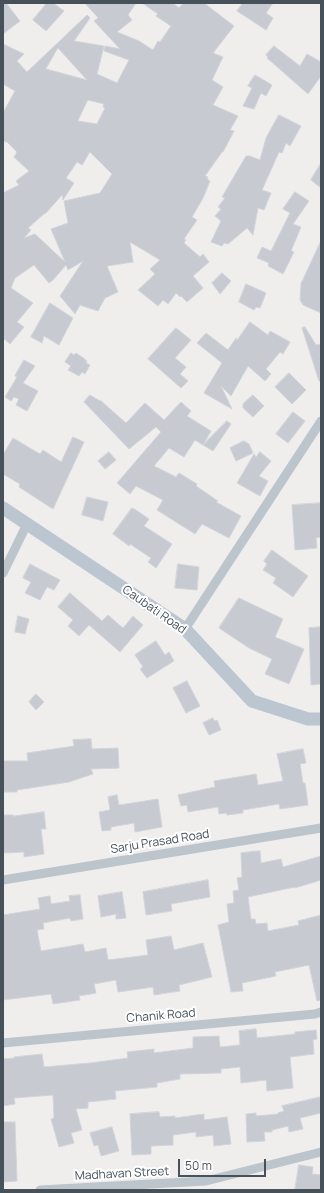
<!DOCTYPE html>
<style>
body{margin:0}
#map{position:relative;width:324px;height:1193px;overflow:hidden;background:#f0eded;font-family:Manrope,sans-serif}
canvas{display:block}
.frame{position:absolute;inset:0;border:4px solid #46515a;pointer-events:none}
.scale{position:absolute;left:178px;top:1159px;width:88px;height:18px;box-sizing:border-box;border:2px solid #46515a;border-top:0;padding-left:5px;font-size:12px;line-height:14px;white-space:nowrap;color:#46515a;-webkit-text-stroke:3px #fff;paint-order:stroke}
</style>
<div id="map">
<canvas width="324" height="1193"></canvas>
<div class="frame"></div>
<div class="scale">50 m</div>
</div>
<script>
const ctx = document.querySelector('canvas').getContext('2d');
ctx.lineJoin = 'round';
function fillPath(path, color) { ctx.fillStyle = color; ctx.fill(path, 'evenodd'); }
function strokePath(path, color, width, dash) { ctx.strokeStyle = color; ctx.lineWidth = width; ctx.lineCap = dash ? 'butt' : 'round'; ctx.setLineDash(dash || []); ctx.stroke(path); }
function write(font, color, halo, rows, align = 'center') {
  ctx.font = font + ' Manrope,sans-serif'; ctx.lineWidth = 4; ctx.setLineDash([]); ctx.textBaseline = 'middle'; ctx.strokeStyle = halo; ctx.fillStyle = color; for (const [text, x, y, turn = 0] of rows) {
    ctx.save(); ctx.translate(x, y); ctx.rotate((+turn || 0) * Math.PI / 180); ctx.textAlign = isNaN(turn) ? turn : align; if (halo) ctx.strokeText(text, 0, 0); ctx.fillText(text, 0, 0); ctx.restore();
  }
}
const building = new Path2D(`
 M3,3H6L20,21L3,34Z
 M47,3H53L64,11L46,31L33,20Z
 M85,3H136L128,15L132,20L117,32L139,41L153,50L158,41L160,42L171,26L156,16L158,14L142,3H173L179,8L183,3H204L234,26L213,53L223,57L212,80L223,87L213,105L238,116L230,130L234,131L223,152H222L205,176L208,177L207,179L210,181L203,198L192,217L197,220L188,233L184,239L186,240L184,243L200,257L203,254L209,262L193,276L203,288L187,302L181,296L180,297L176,293L168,304L163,300L158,306L138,290L155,274L150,269L160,260L130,242L133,262L107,266L118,292L105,298L98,311L80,305L75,314L60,296L83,261L68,270L66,265L53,280L49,283L34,265L15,278L11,288L33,303L17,322L24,327L10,344L3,338V193L19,185L16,181L29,171L14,157L17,152L7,142L3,141V113L15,91L3,84V44L24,54L17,61L27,72L87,15L90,18L74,41L104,46L97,74L117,83L129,60L104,51L105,46L120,49L94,21L98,18ZM58,48L87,80L46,69ZM88,100L104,104L103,107L105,108L97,124L78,121ZM90,152L112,174L100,193L64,201L68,223L51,229L65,262L35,234L24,238L31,230L28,228L45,213V214L62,195L63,200L74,183L66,178L77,162L82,165Z
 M243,3H273L266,13L273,18L266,30L237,11Z
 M274,46L300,66L307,54L321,62V76L308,94L267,58L268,57L266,55Z
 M255,75L272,85L266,96L261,93L254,109L243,106L252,88L248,86Z
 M279,115L301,126L290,146L286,143L282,153L279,152L262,190L271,193L264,210L258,208L253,235L247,228L228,244L224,243L222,246L211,242L221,221L215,216L221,209L218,207L225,198L222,197L246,156H250L260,160L266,138Z
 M321,163V188L311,180Z
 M295,192L309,201L293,224L301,227L291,251L294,252L283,274L268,266L269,263L257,258L262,247L271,251L290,213L283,209Z
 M321,241V313L303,305L300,300L301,284Z
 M222,273L231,281L220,294L212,283Z
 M246,284L266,293L260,308L256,307L254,310L239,302Z
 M50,303L73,318L59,345L44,336L42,343L31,337Z
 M250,322L268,335L270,331L290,342L283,354L280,352L266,369L271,374L265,381L248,366L231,396L221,386L232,409L204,393L222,363L197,343L206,333L228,350L236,338L237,340Z
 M305,327L316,345L321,344V381H319L302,328Z
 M176,328L191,340L175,358L186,367L180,374L188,381L181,388L148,359Z
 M71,353L74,355L76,353L82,357L87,361L86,363L90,365L85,374L82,372L79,376L68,370L71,366L65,362Z
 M24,360L35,366L23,383L38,391L27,411L16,405L19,399L14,397L11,401L5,397L17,377L15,376Z
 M289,373L306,390L292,404L275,387Z
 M90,395L100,401V400L126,423L145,403L164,420L181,402L191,411L187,416L211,431L203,445L195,440L184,457L169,448L154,466L176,477L179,473L197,484L196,486L218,501L216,502L241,516L229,538L202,524L195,534L157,510L163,500L136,486L130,494L117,483L161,432L156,427L129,449L84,402Z
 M253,395L264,406L253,417L243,408V404Z
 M293,412L305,421L288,443L276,434Z
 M227,421L231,424L213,451L203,445Z
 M73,437L84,442L53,509L19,487L20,484L3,474V455L13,438L40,454L43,450L61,462Z
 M244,441L249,444L253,453L236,461L230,448Z
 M109,452L116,460L105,469L98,461Z
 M260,452L271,461L259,476L268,481L260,496L237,483L254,454L256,457Z
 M87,497L108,502L103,521L82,515Z
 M321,503V537L316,538L317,548L295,550L292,505Z
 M132,508L136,510L149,519L144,526L172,544L156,568L148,562L151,558L130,544L129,546L113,534Z
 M272,550L308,576L293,597L273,583L276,578L263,570L267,564L264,561Z
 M30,564L60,580L54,590L47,587L40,600L25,593L31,582L23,578Z
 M178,564L199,567L197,590L175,588Z
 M70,593L102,621L108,615L123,628L133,616L143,625L120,652L89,625L79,636L68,626L73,620L58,607Z
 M239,598L283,619L275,637L304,649L289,684L265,674L272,659L249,648L219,628Z
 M18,616L29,619L25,634L15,632Z
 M321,627V684L311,685L309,628Z
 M156,641L165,655L169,652L174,661L147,678L140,669L143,667L135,655Z
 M187,681L200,706L186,713L173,688Z
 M36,694L44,702L36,710L29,702Z
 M213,718L214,721L217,720L221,730L209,735L203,723Z
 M91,739L92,749L118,748L119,768L91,769L93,774L69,782L17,790V792H3V761H28L27,753L74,746L73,740Z
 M303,749L306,763L300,764L303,783H305L308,805L280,809L279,804L243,810V813L227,815L226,813L219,814L218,807L188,812L187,805L181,806L178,795L215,787L214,781L256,774L258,785L283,781L277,754Z
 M117,795L119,805L158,799L162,827L135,832L134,823L111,827V830L102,831L99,812L110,810L108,797Z
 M44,812L46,829H41L44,854L24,857V852L3,853V815H13V816Z
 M260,851L261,863L281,859L283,867L321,856V880L295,888V887L248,897L251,919H255L256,924L267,923L268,931L299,925L298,921L321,915V1000L317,1001L309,965L275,972L276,976L242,983L243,991L231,992L218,925L229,922L227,904L234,903L233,891L239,890L237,878L242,877L241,853Z
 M208,880L210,897L171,904L172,911L146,915L143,892Z
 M122,892L126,918L116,919V914L101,917L98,896Z
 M80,895L83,919L71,921L70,918L43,923L44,929L37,930L41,951L83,944L85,952L106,948L108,960L148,955L146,940L171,936L174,950L203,943L212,977L179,985L180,991L154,995L153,987L118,992L116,980L94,984L96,993L79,996L80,1000L53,1004L51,994L3,1000V915L40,909L38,898L50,896L51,904L70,901L69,896Z
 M256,1029L257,1038L295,1034V1032L316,1030L317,1039L313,1040L314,1054L290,1057L293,1088L267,1091L266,1080L241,1083L240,1067L221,1069V1073L180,1074V1079L157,1083V1087L115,1091L116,1099L88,1102V1108L76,1109L82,1130L71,1133L74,1143L59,1147L51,1119L54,1118L53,1095L14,1098L15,1104L3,1106V1059L15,1058L14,1057L42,1054L44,1067L90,1063L128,1058L127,1052L154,1049V1053L193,1048V1037L219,1036L220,1047L240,1045L239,1031Z
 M321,1097V1113L300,1118L303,1129L289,1132L288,1126L272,1130V1132H264L265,1141L247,1142L246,1114L256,1113V1116L278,1114V1113L284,1111L282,1106Z
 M159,1112L160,1117L175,1116V1118L204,1114V1120L227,1117L231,1144L214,1146L213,1135L196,1137V1132L173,1135V1145L151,1146V1154L132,1155L130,1114Z
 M3,1122H15L17,1181L3,1182Z
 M112,1127L119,1151L101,1156L98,1145L94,1146L90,1133Z
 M299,1165L313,1167L312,1174L321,1175V1190H295Z`);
fillPath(building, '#c7cad0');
strokePath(building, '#d1d4d9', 1);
strokePath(new Path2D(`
 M3,573L27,524
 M185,629L321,421
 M3,880L321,828
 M3,1043L315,1014L321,1012
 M40,1190L206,1181L321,1152`), '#bcc5cc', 9);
strokePath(new Path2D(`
 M3,508L185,629L252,701L308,719H321`), '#bbc6d1', 13);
write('12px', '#46515a', '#fff', [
 ["Caubati Road",154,610,35],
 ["Sarju Prasad Road",160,842,-9],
 ["Chanik Road",161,1016,-5],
 ["Madhavan Street",122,1174,-3]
]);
</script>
